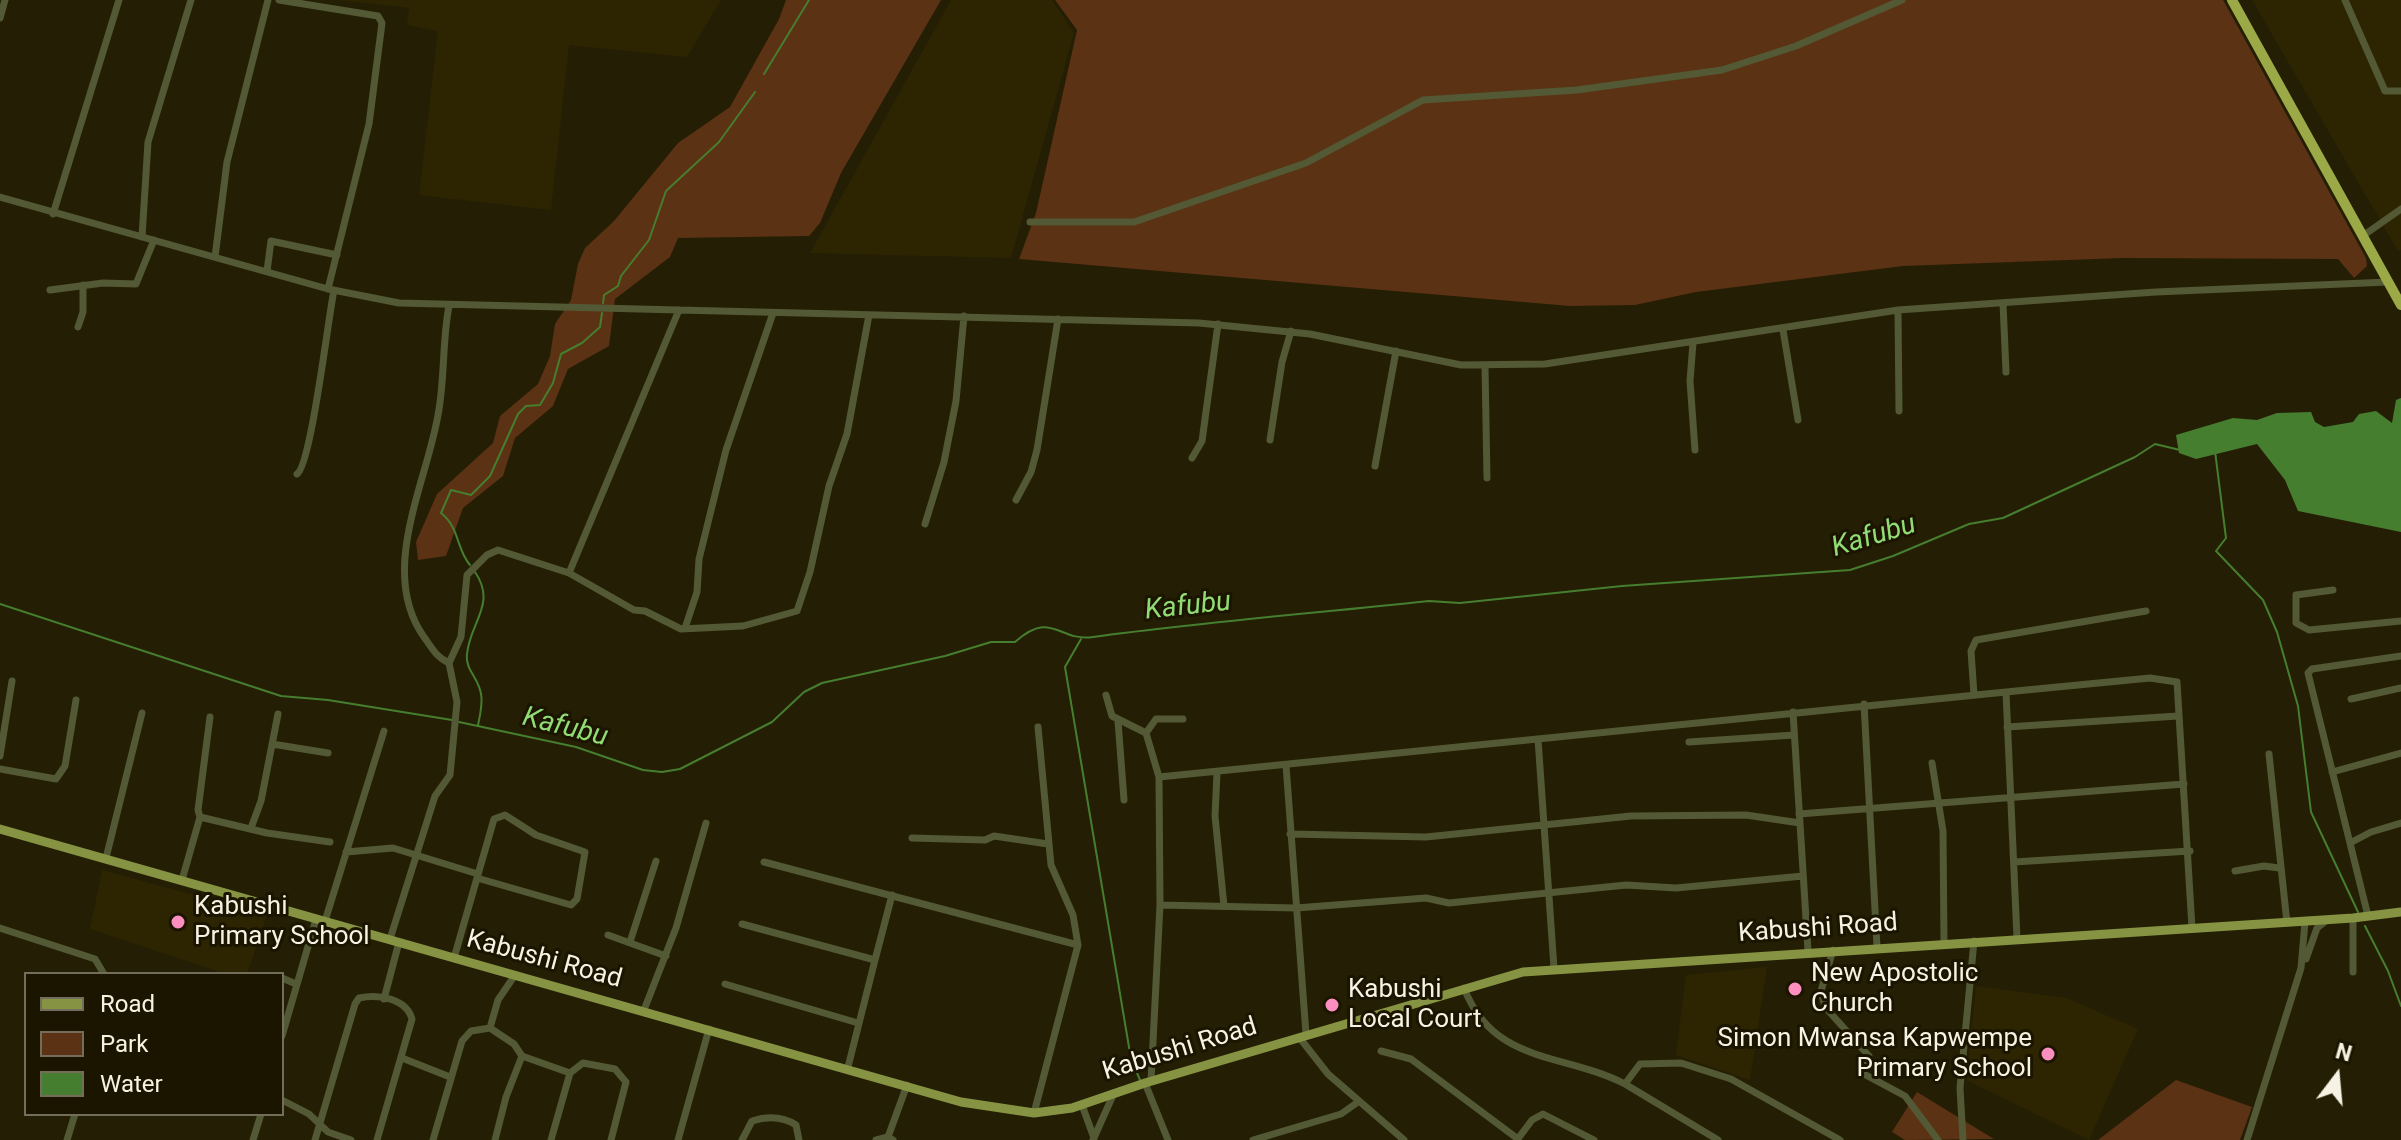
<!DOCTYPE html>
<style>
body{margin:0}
#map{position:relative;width:2401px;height:1140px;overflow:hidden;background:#241e04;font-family:Roboto,sans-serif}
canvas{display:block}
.legend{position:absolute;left:24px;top:972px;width:260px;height:144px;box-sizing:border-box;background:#1b1500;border:2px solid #736e5b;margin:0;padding:10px 14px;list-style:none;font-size:24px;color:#f7f3e4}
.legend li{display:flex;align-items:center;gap:16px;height:40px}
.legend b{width:40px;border:2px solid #736e5b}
.north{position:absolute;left:2297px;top:1036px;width:80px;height:80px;-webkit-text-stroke:6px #1b1500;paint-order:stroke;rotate:16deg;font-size:22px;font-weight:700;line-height:32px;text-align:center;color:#f7f3e4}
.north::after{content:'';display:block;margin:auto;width:28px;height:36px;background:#f7f3e4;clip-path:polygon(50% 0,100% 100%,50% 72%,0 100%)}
</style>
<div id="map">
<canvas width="2401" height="1140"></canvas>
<ul class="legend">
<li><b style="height:10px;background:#869342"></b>Road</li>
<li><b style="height:22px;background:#5b3213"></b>Park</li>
<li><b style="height:22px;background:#467e2f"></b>Water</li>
</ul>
<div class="north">N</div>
</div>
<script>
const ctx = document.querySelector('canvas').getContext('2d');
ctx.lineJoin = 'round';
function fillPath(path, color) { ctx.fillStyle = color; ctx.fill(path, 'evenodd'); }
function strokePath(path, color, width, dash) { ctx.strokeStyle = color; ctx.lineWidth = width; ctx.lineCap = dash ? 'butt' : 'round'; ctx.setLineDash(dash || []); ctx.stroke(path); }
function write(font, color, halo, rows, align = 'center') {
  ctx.font = font + ' Roboto,sans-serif'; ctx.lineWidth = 6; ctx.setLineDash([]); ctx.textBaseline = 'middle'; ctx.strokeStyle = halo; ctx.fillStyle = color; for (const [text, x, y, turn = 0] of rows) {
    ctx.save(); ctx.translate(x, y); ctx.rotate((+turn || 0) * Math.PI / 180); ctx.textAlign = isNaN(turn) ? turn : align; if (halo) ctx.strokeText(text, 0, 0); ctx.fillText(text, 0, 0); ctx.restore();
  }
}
fillPath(new Path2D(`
 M340,0H721L687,57L569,45L551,210L419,195L438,31L407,25L409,8Z
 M951,0H1052L1074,33L1011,258L810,253Z
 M2252,0H2401V250L2398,251Z
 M102,870L267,915L247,974H226L90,929Z
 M1767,967L1750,1080L1676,1055L1686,975Z
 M1976,986L2066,998L2138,1029L2089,1140L1966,1080Z`), '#2d2502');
fillPath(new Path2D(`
 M786,0H941L841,173L820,223L809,236L678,238L670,257L615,299L609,346L568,369L553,406L515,438L503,476L463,508L446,556L418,560L416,542L437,494L493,443L500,416L538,384L550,356L555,324L571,300L578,264L585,248L614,221L678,143L730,107L779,19Z
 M1055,0H2223L2366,258L2367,266L2354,278L2338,259L2123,258L1903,266L1696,292L1635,305L1570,306L1019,259L1036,213L1077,30Z
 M2176,1080L2252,1107L2240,1140H2098Z
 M1917,1092L1994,1139L1905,1140L1892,1132Z`), '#5b3213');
fillPath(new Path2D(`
 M2401,398V532L2298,511L2285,480L2257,444L2196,459L2179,453L2176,435L2233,418L2257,420L2277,413L2311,412L2315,422L2324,427L2353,422L2359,414L2376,411L2392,423L2396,400Z`), '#467e2f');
strokePath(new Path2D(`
 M764,74L809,0
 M603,303L604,295L618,286L621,276L649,240L666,191L719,142L755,92
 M2215,451L2226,538L2216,551L2263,600L2277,632L2298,706L2311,812L2358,912
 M470,565C456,549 460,528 441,513L451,490L471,495L490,476L518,414L526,406L540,405L553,383L561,354L582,343L600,327L602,313
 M475,572C497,604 470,622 467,654C465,670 479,678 481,694C483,704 480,715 478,725
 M0,604L281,696L328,700L452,720
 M1081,639L1065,667L1131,1059L1140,1080
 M459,722L576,747L643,770L662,772L680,769L772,722L804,692L822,683L945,656L991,642H1015C1052,609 1058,642 1093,637C1205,622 1317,613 1429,601L1460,603L1622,586L1850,570L1893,556L1969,524L2003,518L2135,457L2155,444L2180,450
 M2365,926L2388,971L2401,1006`), '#467e2f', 2);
strokePath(new Path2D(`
 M279,0L378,16L382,23L369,124L328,289
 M2345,0L2385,91H2401
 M0,18L5,0
 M0,197L328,289L399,303L1199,323L1310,334L1461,365L1545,364L1898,310L2156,292L2388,282
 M53,214L119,0
 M1030,222H1134L1306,163L1423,100L1577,90L1722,70L1796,46L1902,0
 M2364,235L2401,209
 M142,237L148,142L191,0
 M215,257L227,162L268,0
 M267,271L271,241L337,255
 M50,290L103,283L136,284L154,240
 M2003,303L2006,372
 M1898,310L1899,411
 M78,327L83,312V285
 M1783,330L1798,420
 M1693,343L1690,381L1695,450
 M1485,366L1487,478
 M1270,440L1282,362L1291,331
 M1192,458L1202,441L1218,324
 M1375,466L1396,351
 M297,474C311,465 328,319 334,290
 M1016,500L1031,472L1037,450L1058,319
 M925,524L944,462L956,401L964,316
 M569,573L634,610L645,611L681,629L743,626L797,611L810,572L829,486L847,434L869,315
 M2333,590L2296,595V623L2309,630L2401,621
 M685,628L697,592L699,559L726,450L773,313
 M449,663C436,657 432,648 424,637C378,572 426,485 438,415C445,379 442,342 449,306
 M2006,692L2150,678L2177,682L2192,928
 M1106,695L1112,716L1146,733L1159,777
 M1974,695L1971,651L1976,640L2146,611
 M2351,699L2401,688
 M1864,704L1877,947
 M1793,712L1808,951
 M1118,721L1124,800
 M1038,727L1051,865L1073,915L1078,945
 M2007,727L2178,716
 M1146,733L1156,719H1183
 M1538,739L1554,968
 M1689,742L1794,735
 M272,744L328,753
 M2269,754L2287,923
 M0,756L12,681
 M1932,763L1943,831L1944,942
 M1286,765L1306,1034
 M0,769L56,779L65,766L76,700
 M2332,772L2401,753
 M1217,773L1215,816L1224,906
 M1799,814L2184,784
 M200,817L267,833L330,842
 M251,828L261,801L278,714
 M1290,834L1426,837L1631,816L1746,815L1800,823
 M912,838L985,840L994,836L1048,844
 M2350,843L2371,832L2401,823
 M346,852L393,848L478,874
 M106,858L142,713
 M764,862L1078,945L1034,1113
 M2014,862L2190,851
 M2235,871L2264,866L2279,868
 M182,880L200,817L198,810L210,717
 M1160,905L1296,908L1426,898L1449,903L1626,885L1676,888L1803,876
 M2368,916L2308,673L2312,669L2401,656
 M325,921L384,731
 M742,924L875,960L848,1067
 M0,928L95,959L104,974
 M608,935L666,956
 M390,939L435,796L450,775L457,702L449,663L461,637L467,575L487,555L498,550L569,573L679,310
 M630,942L656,861
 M1833,950L1821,991L1825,1007L1869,1056L1862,1073L1905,1096L1938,1140
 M454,958L494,819L505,815L536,835L585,852L577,899L571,905L477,878
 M2306,959L2317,928L2327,920
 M875,960L892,895
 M2353,972V918
 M282,978L296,984
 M725,984L858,1023
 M1464,988C1494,1065 1562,1052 1625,1084
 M384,999L399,942
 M644,1010L676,928L706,823
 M490,1028L498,1000L515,975
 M282,1036L316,919
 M1299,1037L1328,1074L1404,1140
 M1381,1051L1411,1059L1518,1139
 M402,1058L450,1077
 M1151,1081L1160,905L1159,777L2006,692L2017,938
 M1145,1083L1168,1140
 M282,1100L309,1114L328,1132L351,1140
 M1082,1105L1094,1138
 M888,1137L907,1085
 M67,1140L75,1114
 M253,1140L261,1114
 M315,1140L355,1004L359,998C378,994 406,998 412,1019L377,1140
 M433,1140L462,1041L471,1031L490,1028L514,1044L522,1056L570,1073
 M495,1140L506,1097L522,1056
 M551,1140L570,1073L583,1063L615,1069L626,1082L611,1140
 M678,1140L709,1029
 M742,1140L752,1121C768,1116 782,1116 796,1125L799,1140
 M876,1140L888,1137L893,1140
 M1093,1140L1114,1093
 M1253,1140L1341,1114L1358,1102
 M1517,1140L1532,1120L1543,1114L1594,1140
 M1718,1140L1625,1084L1640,1064L1681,1063L1731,1079L1840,1140
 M1963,1140L1960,1088L1974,941
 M2247,1140L2301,968L2305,922`), '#525934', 7);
strokePath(new Path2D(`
 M0,829L961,1102L1034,1113L1072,1108L1145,1083L1523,972L2353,918L2401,912`), '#869342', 9);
strokePath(new Path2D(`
 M2232,0L2401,305`), '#9baa47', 10);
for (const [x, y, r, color] of [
 [178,922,8,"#fd8ec0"],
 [1795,989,8,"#fd8ec0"],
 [1332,1005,8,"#fd8ec0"],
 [2048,1054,8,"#fd8ec0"]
]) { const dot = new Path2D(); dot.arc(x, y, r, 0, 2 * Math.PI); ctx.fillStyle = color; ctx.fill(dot); strokePath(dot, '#1b1500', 3); }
write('26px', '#f7f3e4', '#1b1500', [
 ["Kabushi",194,907],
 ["Primary School",194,937],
 ["New Apostolic",1811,974],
 ["Church",1811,1004],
 ["Kabushi",1348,990],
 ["Local Court",1348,1020],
 ["Simon Mwansa Kapwempe",2032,1039,"right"],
 ["Primary School",2032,1069,"right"]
], 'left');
write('26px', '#f7f3e4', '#1b1500', [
 ["Kabushi Road",1818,929,-4],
 ["Kabushi Road",544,960,15],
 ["Kabushi Road",1180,1050,-17]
]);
write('italic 28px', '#91dc75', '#1b1500', [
 ["Kafubu",1874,537,-17],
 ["Kafubu",1188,607,-6],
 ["Kafubu",565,728,14]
]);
</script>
